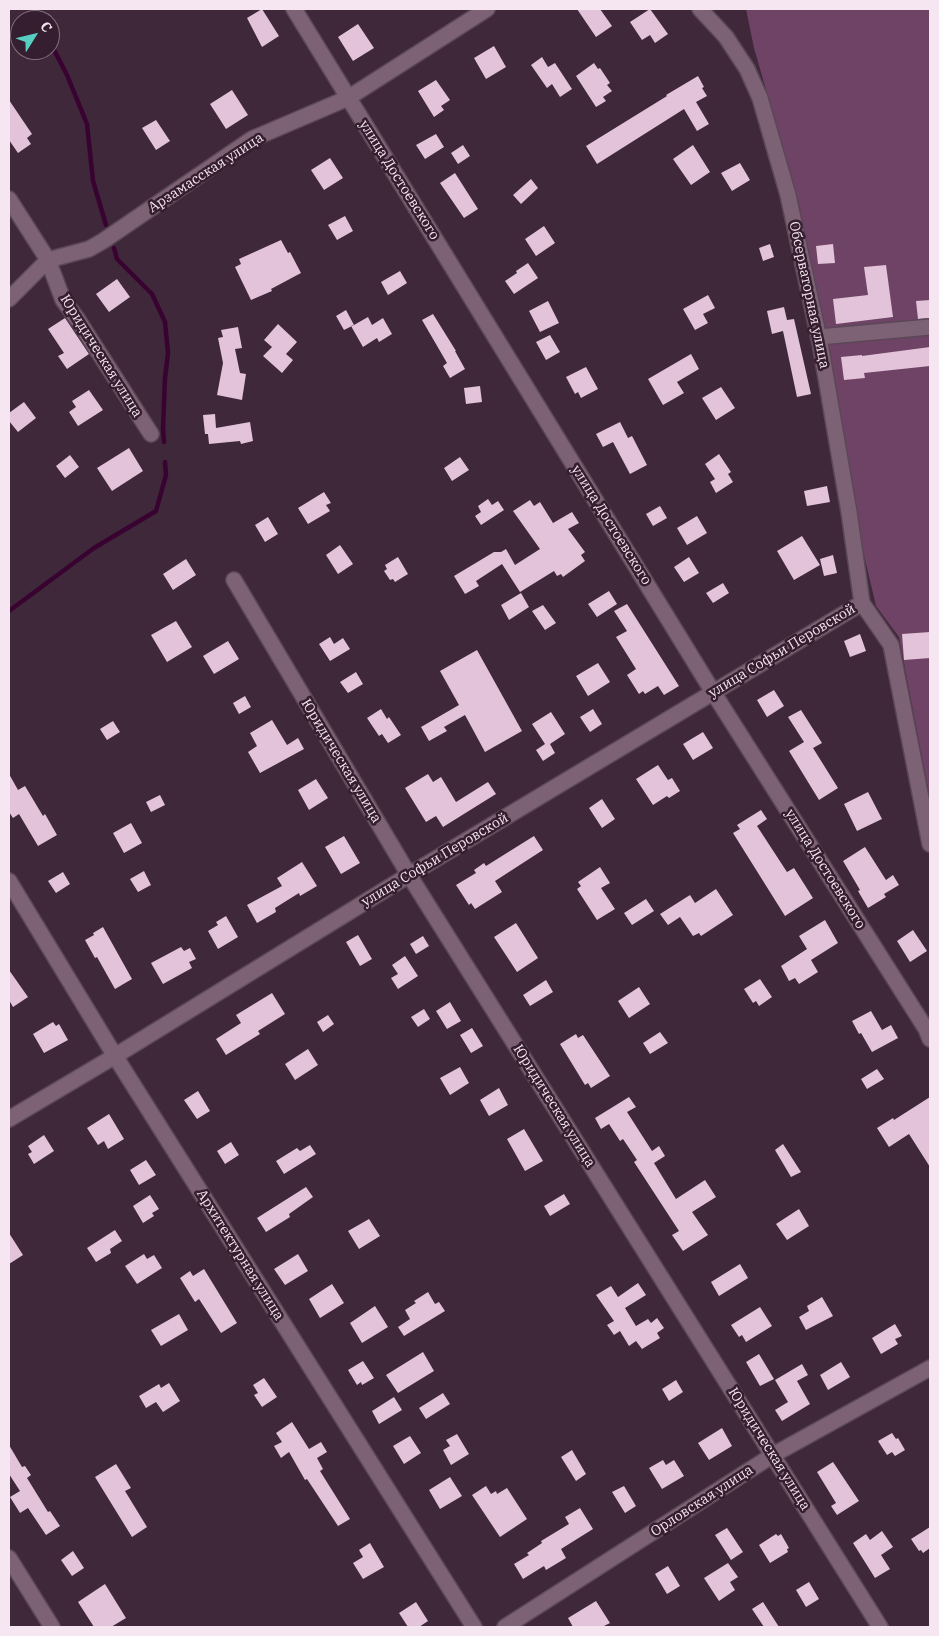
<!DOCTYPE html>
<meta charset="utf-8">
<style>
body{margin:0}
#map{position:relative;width:939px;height:1636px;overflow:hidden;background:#3f283a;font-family:"IBM Plex Serif",serif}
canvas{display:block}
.frame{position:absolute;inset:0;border:10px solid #f6e6f1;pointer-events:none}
.north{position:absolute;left:10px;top:10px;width:50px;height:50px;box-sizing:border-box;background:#341e2f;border:1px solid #826e7d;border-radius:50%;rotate:54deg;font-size:14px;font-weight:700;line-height:20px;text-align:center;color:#f6e6f1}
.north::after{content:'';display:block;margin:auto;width:18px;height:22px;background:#57cec1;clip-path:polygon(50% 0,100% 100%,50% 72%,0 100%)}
</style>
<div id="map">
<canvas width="939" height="1636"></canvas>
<div class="frame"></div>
<div class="north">С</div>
</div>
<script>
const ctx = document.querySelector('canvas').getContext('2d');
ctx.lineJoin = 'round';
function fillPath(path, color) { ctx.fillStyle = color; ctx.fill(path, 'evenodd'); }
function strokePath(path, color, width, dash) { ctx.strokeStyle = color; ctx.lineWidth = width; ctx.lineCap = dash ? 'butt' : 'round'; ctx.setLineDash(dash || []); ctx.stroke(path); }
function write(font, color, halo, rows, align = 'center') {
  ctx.font = font + ' "IBM Plex Serif",serif'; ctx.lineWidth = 5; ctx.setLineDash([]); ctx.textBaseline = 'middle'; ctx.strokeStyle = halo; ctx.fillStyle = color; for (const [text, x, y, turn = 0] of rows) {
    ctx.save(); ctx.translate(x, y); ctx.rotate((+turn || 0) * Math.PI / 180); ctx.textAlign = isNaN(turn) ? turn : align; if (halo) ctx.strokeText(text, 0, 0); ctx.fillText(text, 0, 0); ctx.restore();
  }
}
fillPath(new Path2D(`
 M746,9H930V799L899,637L876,606L859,534L830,351L822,332L799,204L754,48Z`), '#6f4365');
strokePath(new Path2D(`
 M32,9L38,20
 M50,42L67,75L87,124L93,181L106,225
 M114,248L117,259L152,294L165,322L168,353L165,378L163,428L164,442
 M9,611L94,548L156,511L166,475L165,462`), '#390331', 4.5);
fillPath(new Path2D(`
 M262,9L279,36L262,47L247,18Z
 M577,9H600L612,26L596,37Z
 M650,9L668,34L655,43L650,35L642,40L630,22Z
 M358,24L374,48L353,61L338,37Z
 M494,46L506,67L486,79L474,58Z
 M542,57L548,67L555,63L572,89L560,97L552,84L547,88L531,65Z
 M594,63L598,69L600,68L610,83L607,85L612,91L603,97L606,101L596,107L576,76Z
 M698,76L704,87L702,88L707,96L696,102L709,124L697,131L684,109L597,164L586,146L667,96L666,95Z
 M436,80L450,100L441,106L444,110L434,117L418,91Z
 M232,90L248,115L226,129L210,104Z
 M9,100L32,134L27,138L31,144L18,153L9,140Z
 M156,120L170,141L156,150L142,128Z
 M436,134L444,147L425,159L416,145Z
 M463,145L470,156L458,164L451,153Z
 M693,145L710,172L691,185L673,159Z
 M330,158L343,178L324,190L311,170Z
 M740,163L750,180L732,191L721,173Z
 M455,173L478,209L464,218L440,183Z
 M531,179L538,188L521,204L513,195Z
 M345,216L353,231L337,240L328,225Z
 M544,226L555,243L536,256L525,239Z
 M281,240L288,253L290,252L301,273L271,289L272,291L251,300L235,267L241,264L239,259Z
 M770,244L774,257L763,261L759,248Z
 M833,244L835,263L818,264L816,246Z
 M528,263L538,278L514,294L505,281L517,273L516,271Z
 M886,265L893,317L836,324L833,299L868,295L864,267Z
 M400,271L407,283L388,295L381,282Z
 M117,279L130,297L109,312L96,294Z
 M708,295L715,308L703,314L708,323L695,330L683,309Z
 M930,300V318L918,319L916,301Z
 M548,301L559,323L540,332L529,311Z
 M784,307L787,320L794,319L811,394L797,397L783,331L772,334L767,311Z
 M346,310L354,325L368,317L372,325L383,318L392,334L379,342L377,338L363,347L351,326L354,325L344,330L336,316Z
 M433,314L456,351H455L465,369L450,378L443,366L447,363L422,320Z
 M65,318L89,354L67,369L58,356L64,353L48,329Z
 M278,324L297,342L286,354L293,360L282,373L263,356L272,347L264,340Z
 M238,327L242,348L235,349L240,373L246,374L242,400L217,395L223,363L218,338L223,337L221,330Z
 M550,335L560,352L546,360L536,342Z
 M930,347V366L864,373L865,378L844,380L841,357L862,355V356Z
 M691,354L699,369L677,382L684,393L663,405L648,379Z
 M586,367L598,389L581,398L578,392L575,394L566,377Z
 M480,386L482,402L466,404L464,388Z
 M721,387L735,408L716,420L702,398Z
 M89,390L103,410L78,426L69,412L76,407L72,401Z
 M24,402L36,418L18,432L9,421V413Z
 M215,414L216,428L250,422L253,441L241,444L240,441L209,444L208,434H205L203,415Z
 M620,422L628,438L632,436L647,465L630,474L613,442L603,447L596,434Z
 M129,448L143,471L112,491L97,468Z
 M719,454L731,472L728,474L733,482L716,493L710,482L715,479L705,464Z
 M70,455L79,467L65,478L56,466Z
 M460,457L469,470L452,481L444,468Z
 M827,486L830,502L807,506L804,491Z
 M324,492L331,503L326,505L330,511L308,524L298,508Z
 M488,499L492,505L498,501L504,510L481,525L475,516L481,512L478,506Z
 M530,500L534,506L540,502L553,523L572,512L579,523L568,529L585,552L581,555L585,561L563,577L561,574L557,576L554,571L520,592L502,564L476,581L479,586L465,594L454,576L494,552H501L506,549L515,565L540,549L513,511Z
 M660,506L667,518L653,526L646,514Z
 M697,516L707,533L687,545L677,528Z
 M268,517L278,534L265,542L255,525Z
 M802,536L820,565L794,580L777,551Z
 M340,545L353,564L338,574L326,555Z
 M833,555L837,573L824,576L820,559Z
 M398,557L408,574L395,582L393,579L390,580L384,571L387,569L385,565Z
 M689,557L699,573L684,582L674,567Z
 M186,559L196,575L173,590L163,574Z
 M723,583L729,593L713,603L706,593Z
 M609,591L617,604L597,617L588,604Z
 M521,593L529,607L509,620L501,605Z
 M627,604L679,686L664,695L658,686L645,694L643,691L639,694L627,675L636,669L616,637L627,631L614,611Z
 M543,605L556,623L545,630L532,611Z
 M176,621L192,647L167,662L151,635Z
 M930,632V658L904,660L902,634Z
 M860,634L866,651L850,657L844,641Z
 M330,637L334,644L343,638L350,649L330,661L319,644Z
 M228,641L239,659L214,674L203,656Z
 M477,650L522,731L485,752L465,715L444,727L447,731L429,741L421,727L459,705L440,671Z
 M598,663L610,682L588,696L576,676Z
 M356,672L363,684L348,693L340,682Z
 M774,690L784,706L767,717L757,700Z
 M245,696L251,707L239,714L233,703Z
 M381,709L387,719L389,717L401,735L388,743L382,734L379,736L367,718Z
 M593,709L602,724L590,732L580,717Z
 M801,710L822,743L813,748L838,788L819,800L789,751L804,742L788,717Z
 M551,712L565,734L550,744L555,753L543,761L536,750L545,744L532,724Z
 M272,720L287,745L298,738L304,749L260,773L248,752L257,746L250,733Z
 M113,721L120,732L107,740L100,729Z
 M703,732L713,748L693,760L683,744Z
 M658,765L668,780L672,778L680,791L669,798L667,796L653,805L636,779Z
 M9,774L18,790L25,786L43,816L45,814L57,835L38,846L19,814L13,818L9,812Z
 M428,774L433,782L441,777L456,802L488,782L496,794L443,827L436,816L426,822L405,788Z
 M316,779L328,798L309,810L298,790Z
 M868,792L882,819L857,831L844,804Z
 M160,795L165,805L151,812L146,802Z
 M602,799L615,819L602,828L589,808Z
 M761,810L767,819L757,826L787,872L794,868L813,898L785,916L733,833L740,829L737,825Z
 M131,823L142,843L124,853L113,833Z
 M344,836L360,863L341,874L325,847Z
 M534,836L543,850L495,881L502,892L475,909L471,903L469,905L456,885L476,873L474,870L484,863L486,866Z
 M865,847L886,880L893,875L899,885L884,894L886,897L868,908L858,891L860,890L843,861Z
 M302,862L317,886L300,896L299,893L275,908L276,912L257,923L247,905L282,886L277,878Z
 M600,867L610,883L601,888L615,909L597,920L577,889L581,886L578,882Z
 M144,871L151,885L138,892L130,879Z
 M63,872L70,884L56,893L48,881Z
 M716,889L733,915L701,936L699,933L693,936L680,917L668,925L660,914L690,895L695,903Z
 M646,899L654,911L632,925L624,913Z
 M226,916L238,937L218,949L208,931L218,925L216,922Z
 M825,920L838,943L811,960L818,972L799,984L795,978L789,981L781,966L807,949L799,936Z
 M516,923L538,958L517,972L494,937Z
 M103,927L132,979L115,989L97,957L95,958L85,940L94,935L93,933Z
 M913,930L927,951L910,962L897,941Z
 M358,935L372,959L360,966L346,942Z
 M423,936L429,946L416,954L410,944Z
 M181,947L184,951L190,948L196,959L189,962L192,968L163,984L151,963Z
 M405,956L418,976L398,989L391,978L398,974L392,965Z
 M9,970L28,997L13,1007L9,1000Z
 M760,979L772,997L759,1006L756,1001L753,1003L744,989Z
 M546,980L553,992L530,1006L523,995Z
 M639,987L650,1004L629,1018L618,1001Z
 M272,993L285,1014L258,1031L260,1034L226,1055L216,1039L241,1023L236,1015Z
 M450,1002L461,1021L447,1029L436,1011Z
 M424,1009L430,1019L418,1027L411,1017Z
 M871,1011L882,1030L891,1025L898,1038L872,1052L861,1033L859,1034L852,1021Z
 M328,1015L334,1024L323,1032L317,1022Z
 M53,1022L56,1026L59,1024L68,1040L44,1053L33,1034Z
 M472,1028L483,1046L471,1053L460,1035Z
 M660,1032L668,1043L650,1054L643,1043Z
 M576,1034L578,1038L583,1035L610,1076L591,1088L588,1083L585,1085L560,1044Z
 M308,1049L318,1065L295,1080L285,1064Z
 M460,1067L469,1083L450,1095L440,1078Z
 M877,1069L884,1079L867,1089L861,1079Z
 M499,1088L508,1105L489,1116L480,1100Z
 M198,1091L210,1111L197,1119L184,1100Z
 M629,1097L636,1107L627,1112L652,1151L659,1146L665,1156L654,1163L676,1199L705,1180L716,1197L692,1212L708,1235L683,1251L672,1235L679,1231L634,1162L637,1160L623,1139L620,1141L609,1124L601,1129L595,1118Z
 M930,1097V1167L909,1134L889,1147L877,1128L893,1118L894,1120Z
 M109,1114L124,1139L108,1149L104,1141L98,1145L87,1128Z
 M524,1129L543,1161L525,1171L507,1139Z
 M44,1135L54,1151L34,1164L28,1154L32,1152L28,1146Z
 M231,1142L239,1155L225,1164L217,1151Z
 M783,1144L801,1172L791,1177L775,1150Z
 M310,1145L316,1154L284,1174L276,1161L297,1148L300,1151Z
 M146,1160L156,1175L139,1185L130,1170Z
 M306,1187L313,1197L289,1214L290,1217L266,1232L257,1218Z
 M564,1194L570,1204L550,1216L544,1206Z
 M150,1195L159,1209L152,1213L154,1216L143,1223L133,1206Z
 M799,1209L809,1226L787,1240L776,1224Z
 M369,1219L380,1236L359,1249L348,1231Z
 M115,1230L122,1241L110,1249L111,1253L96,1262L87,1248Z
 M9,1233L23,1255L9,1264Z
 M144,1254L147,1259L154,1255L162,1268L137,1284L125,1266Z
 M298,1254L308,1271L285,1285L274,1269Z
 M740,1264L748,1278L719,1296L711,1282Z
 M204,1269L237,1323L221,1333L199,1299L195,1302L180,1278L190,1271L193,1276Z
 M638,1283L646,1295L625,1308L636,1326L648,1319L651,1323L657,1318L664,1328L657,1333L660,1338L642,1349L636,1341L629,1346L620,1331L614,1335L607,1325L614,1321L596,1295L611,1286L618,1297Z
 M332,1284L344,1303L320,1318L309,1299Z
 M428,1292L435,1304L439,1302L445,1311L404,1336L398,1327L410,1319L405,1310L416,1303L414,1301Z
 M822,1297L833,1316L806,1330L799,1317L809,1311L807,1306Z
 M375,1306L388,1327L362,1343L350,1323Z
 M760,1307L772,1326L746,1342L742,1335L739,1337L731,1325Z
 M179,1314L188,1330L161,1346L151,1330Z
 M895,1324L902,1336L895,1339L898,1344L881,1354L872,1338Z
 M423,1352L434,1371L398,1393L386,1375Z
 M759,1354L774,1379L760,1386L746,1362Z
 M363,1361L374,1378L362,1385L361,1382L357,1385L348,1370Z
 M841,1362L850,1377L828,1390L820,1375Z
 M802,1364L808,1375L797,1381L810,1404L782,1421L775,1410L788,1402L775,1380Z
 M264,1378L277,1397L262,1407L254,1395L258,1393L253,1385Z
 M676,1380L683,1392L669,1401L662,1389Z
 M169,1383L180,1401L163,1412L156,1402L146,1408L139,1396L159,1384L161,1388Z
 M443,1393L450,1404L426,1419L419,1408Z
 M394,1397L402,1410L379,1424L372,1411Z
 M292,1422L309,1449L321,1442L327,1452L317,1458L323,1469L320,1471L350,1519L338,1526L307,1479L305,1480L289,1452L281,1458L274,1446L282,1442L276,1433Z
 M722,1428L732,1446L709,1460L698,1443Z
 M892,1433L896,1439L898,1438L905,1450L895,1456L892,1452L887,1455L878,1441Z
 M457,1434L469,1454L451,1465L443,1450L450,1446L446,1440Z
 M410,1436L421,1453L404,1464L393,1446Z
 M9,1445L22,1467L25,1466L31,1475L27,1478L48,1512L50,1511L60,1526L46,1535L28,1508L20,1513L10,1497L20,1491L9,1474Z
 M572,1450L586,1474L576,1481L561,1457Z
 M663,1460L666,1465L674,1460L684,1476L662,1489L649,1468Z
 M833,1462L859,1501L837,1515L831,1506L836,1503L817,1472Z
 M116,1464L131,1488L125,1491L147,1527L132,1537L95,1477Z
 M450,1477L462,1496L440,1509L429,1490Z
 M486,1486L491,1494L496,1491L497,1494L507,1488L527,1519L500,1537L472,1495Z
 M624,1486L636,1506L625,1513L612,1492Z
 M580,1508L593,1529L561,1549L566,1558L546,1570L544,1566L523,1579L514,1564L529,1555L527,1553L542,1543L541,1541L569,1524L565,1517Z
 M930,1527V1548L923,1553L921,1550L919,1551L911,1539Z
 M727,1528L743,1552L731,1560L715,1535Z
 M882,1531L893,1547L881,1555L890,1569L875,1578L853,1543L866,1534L870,1540Z
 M776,1534L778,1536L781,1534L789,1548L787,1549L788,1552L770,1563L759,1545Z
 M370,1543L384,1567L363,1579L353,1563L363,1557L359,1550Z
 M73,1551L84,1568L72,1576L61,1560Z
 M728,1563L738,1577L730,1582L735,1590L719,1601L704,1578Z
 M668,1566L680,1586L667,1594L655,1574Z
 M809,1582L819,1599L806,1607L796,1590Z
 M105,1584L126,1618L111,1627H94L78,1602Z
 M596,1601L610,1623L602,1627H573L568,1618Z
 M416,1602L428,1621L419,1627H408L399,1613Z
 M763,1602L779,1627H764L752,1609Z`), '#e2c3da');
const street = new Path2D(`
 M294,9L713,692L926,1029L930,1039
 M700,9L726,37L747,69L760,98L788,195L820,343L849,512L862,603L891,645L930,844
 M9,199L48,260L63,300L78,320L151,434
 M9,299L48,260L89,249L103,241L252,139L348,98L487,9
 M819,337L930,327
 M234,580L409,875L880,1627
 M9,881L115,1056L474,1627
 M9,1119L115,1056L409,875L862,603
 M9,1558L52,1627
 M505,1627L773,1455L930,1368`);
strokePath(street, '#5b4857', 18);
strokePath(street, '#7d6276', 15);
write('14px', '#f6e6f1', '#341e2f', [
 ["Арзамасская улица",206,173,-33],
 ["улица Достоевского",399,180,58],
 ["Обсерваторная улица",809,295,78],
 ["Юридическая улица",101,356,58],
 ["улица Достоевского",611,525,58],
 ["улица Софьи Перовской",782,651,-31],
 ["Юридическая улица",341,761,59],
 ["улица Софьи Перовской",435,860,-31],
 ["улица Достоевского",825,869,58],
 ["Юридическая улица",554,1106,58],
 ["Архитектурная улица",240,1255,58],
 ["Юридическая улица",769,1449,58],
 ["Орловская улица",702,1501,-33]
]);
</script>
